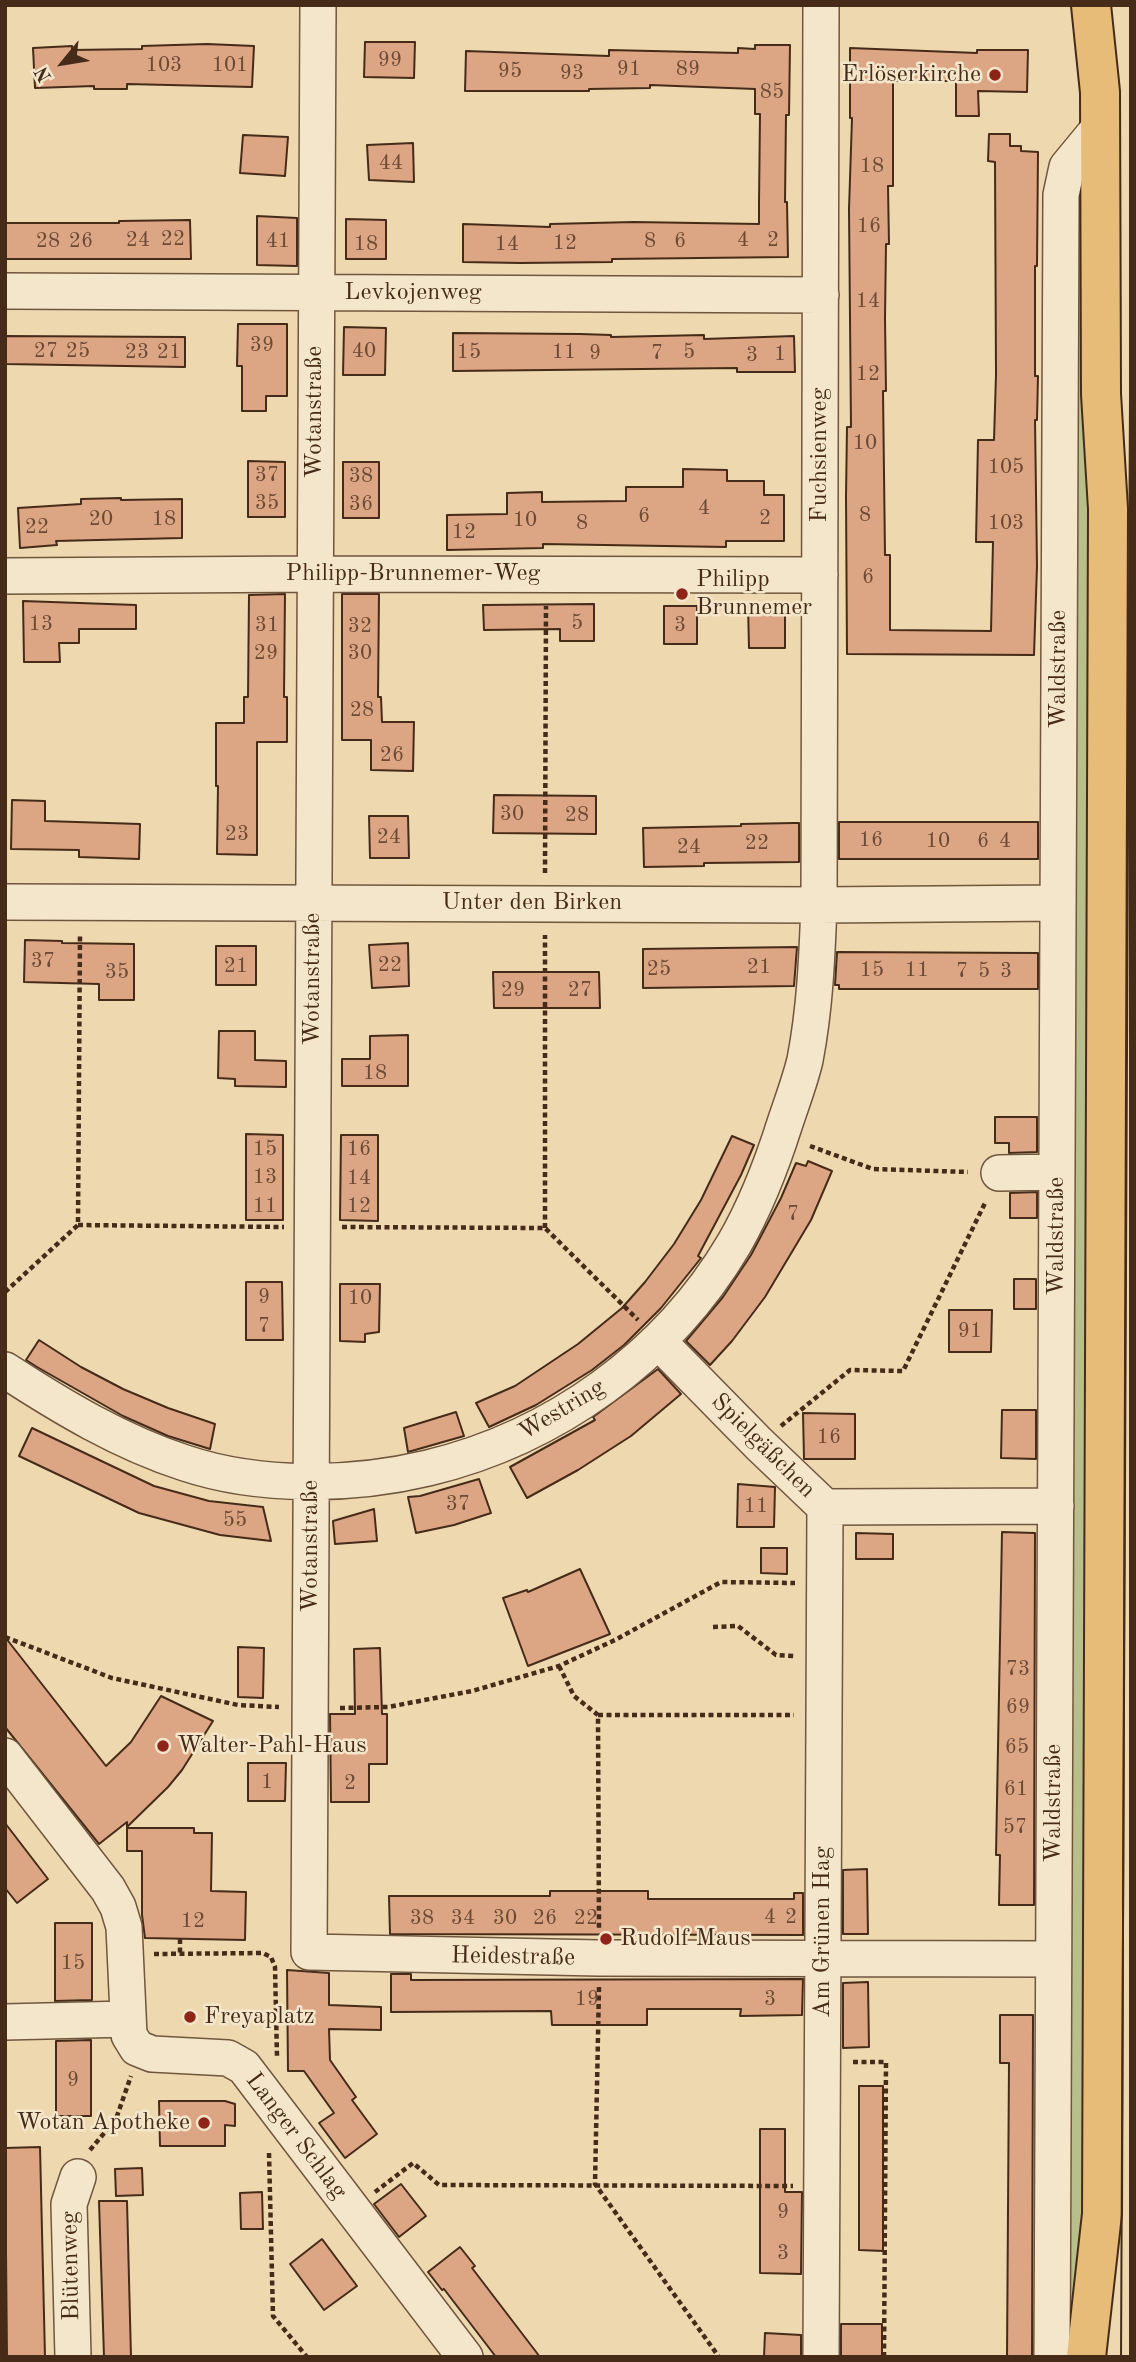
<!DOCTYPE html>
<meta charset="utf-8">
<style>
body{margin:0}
#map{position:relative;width:1136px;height:2362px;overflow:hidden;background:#eed8af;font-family:"Old Standard TT",serif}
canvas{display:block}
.frame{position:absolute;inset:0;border:7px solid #462b19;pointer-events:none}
.north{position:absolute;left:28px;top:28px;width:70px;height:70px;-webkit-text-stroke:5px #f4e6cb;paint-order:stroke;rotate:240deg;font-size:19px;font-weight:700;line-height:28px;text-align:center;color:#462b19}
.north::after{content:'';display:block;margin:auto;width:24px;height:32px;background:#462b19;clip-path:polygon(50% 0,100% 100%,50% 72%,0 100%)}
</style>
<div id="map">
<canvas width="1136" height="2362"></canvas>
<div class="frame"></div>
<div class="north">N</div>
</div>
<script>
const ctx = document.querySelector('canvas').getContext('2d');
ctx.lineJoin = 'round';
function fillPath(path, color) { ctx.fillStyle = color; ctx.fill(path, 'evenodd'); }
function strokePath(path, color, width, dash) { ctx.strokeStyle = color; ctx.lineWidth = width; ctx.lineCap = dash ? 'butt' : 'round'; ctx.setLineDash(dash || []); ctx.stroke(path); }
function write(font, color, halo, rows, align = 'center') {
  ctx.font = font + ' "Old Standard TT",serif'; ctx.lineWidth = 5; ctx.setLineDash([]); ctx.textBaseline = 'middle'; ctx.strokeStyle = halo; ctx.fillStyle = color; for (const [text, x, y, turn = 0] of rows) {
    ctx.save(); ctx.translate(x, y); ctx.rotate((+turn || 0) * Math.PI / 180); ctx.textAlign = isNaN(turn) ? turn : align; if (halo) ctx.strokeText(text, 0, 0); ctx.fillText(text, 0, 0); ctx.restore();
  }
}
fillPath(new Path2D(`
 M1083,157L1092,506L1083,2222L1069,2357L1071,207Z`), '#b8bf8b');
const building = new Path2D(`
 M365,42H415L414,78L364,77Z
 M207,44L254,46L252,87L127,84V89H94V86L35,88L33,48L72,46V50L142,49V46Z
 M755,45H790L789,115H786L785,202H787L788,257L612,259V262L520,263L463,262V224L550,227V224L634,222L759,224V203L760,114H755V89L650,85V88L589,89V91H465L466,51L609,56V50L738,53V48L755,49Z
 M850,48L977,53V50H1028L1027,92L978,91L979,116H956V81H893V186H888L889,244H886L885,318L886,391H883L885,555H890V630L991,631L993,542H976L978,440H994L996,375L995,162L988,161L989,134H1010V146H1021V151L1038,152L1037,266H1035V376H1038L1037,420H1035L1037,566L1034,655L847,654L846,496L847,427H851L849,209L852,118H850Z
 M243,135L288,137L285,176L240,173Z
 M413,143L414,182L369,180L367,145Z
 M257,216L297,218V266L257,265Z
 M346,219L386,220V259H346Z
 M190,220L191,259H5V223H119V221Z
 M238,324H287V396H266V411H242V366H237Z
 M344,327L386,328L385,375H343Z
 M453,333L580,334L611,335V337L704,335V339L794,336L795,372H737V368L453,371Z
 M5,336L185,337V367L5,364Z
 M248,461L285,462V517H248Z
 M343,462H379V518H343Z
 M683,469L727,470V481H764V495H784V541H726V547L543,544V548L447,550V515L507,514V493L542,492V502L626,501V487H683Z
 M121,498V500L182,499V538L56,541L57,545L20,548L18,508L81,504V499Z
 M285,594L284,697H287V742H257V855L217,854L218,786H216V723H244V697H248L249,595Z
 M342,594H379L378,697H381L382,722H414L413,771L371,770V740H342Z
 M23,601L136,605V629H79V643H59L60,662H24Z
 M594,604V641H560V629L484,630L483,605Z
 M748,605H785V648H749Z
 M664,606H697V644H664Z
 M494,795L596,796V834L493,833Z
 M12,800L45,801V821L140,824L139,859L79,857V850L11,849Z
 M369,816H408L409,858H370Z
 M839,822H1038V859H839Z
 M794,823H799V862L704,863V866L644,867L643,828L741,826V824Z
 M25,940L62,941V943L134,944V1000H99V984L24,982Z
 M408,943L409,986L372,988L369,945Z
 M216,946H256V985H216Z
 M797,947L794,986L643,988V949Z
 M837,952L1038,953V989H839V985H835Z
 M493,972H599L600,1008H494Z
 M219,1031H255V1060L286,1061V1087L235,1086V1079L218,1078Z
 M408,1035V1086H342V1059H370V1036Z
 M995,1117H1037V1152L1009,1153V1143H995Z
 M246,1134L283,1135V1220H246Z
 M341,1135H378V1221L340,1220Z
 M732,1136L754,1145L741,1175L698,1256L701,1258L661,1308L624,1345L592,1370L536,1405L489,1427L476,1403L515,1386L578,1344L622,1308L645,1282L674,1244L701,1200Z
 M808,1161L832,1171L811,1220L765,1297L732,1341L710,1365L686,1341L723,1297L751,1255L781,1198L796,1163L806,1166Z
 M1037,1192V1218H1010V1193Z
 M1014,1279H1036V1309H1014Z
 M246,1282H282L283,1340H246Z
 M340,1284H380L379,1332L365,1334V1342L340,1341Z
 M949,1310H992L991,1352H949Z
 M39,1340L81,1367L123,1389L168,1408L215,1424L210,1449L168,1436L123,1416L37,1367L26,1360Z
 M658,1369L681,1394L631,1436L578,1470L527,1498L510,1467L595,1420L593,1417Z
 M1002,1410H1036V1459L1001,1458Z
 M456,1412L464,1436L408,1452L404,1428Z
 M803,1413L855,1414V1459H804Z
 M32,1428L154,1486L209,1501L263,1507L271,1541L220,1535L139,1513L19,1456Z
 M479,1479L491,1513L454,1525L416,1533L408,1497L420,1496Z
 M738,1484L775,1487L774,1527H737Z
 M374,1509L377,1541L335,1544L333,1521Z
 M1002,1532L1035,1533L1034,1905H999L1000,1855H996Z
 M856,1533L893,1534V1559H856Z
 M761,1548H787V1574L761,1573Z
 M580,1569L610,1634L528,1666L503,1598L527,1590L528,1592Z
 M5,1637L106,1766L131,1742L161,1696L213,1721L182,1770L168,1787L127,1827V1822L99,1844L5,1727Z
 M238,1647L264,1648L263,1698L238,1697Z
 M380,1648L382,1714H387V1764H369V1802H331L330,1714H355L354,1649Z
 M248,1763H286L285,1801H248Z
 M5,1823L48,1879L17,1903L5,1888Z
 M127,1828H194V1833H212L211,1891L246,1892L245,1940L145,1938L142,1915V1851H127Z
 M867,1869L868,1934H843V1870Z
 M550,1891H648V1899H794V1893H803V1935L390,1934L389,1896H550Z
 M55,1923H92V2000L55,2001Z
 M287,1970L329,1973V2005L381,2007V2030L329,2029L330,2060L356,2097L352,2100L377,2134L345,2158L319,2123L334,2113L304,2071H288Z
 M391,1974H411V1980L803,1979L802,2015L740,2016L741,2009H647V2025H552L551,2011L391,2012Z
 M868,1982L869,2047L843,2048V1983Z
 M1000,2015H1033L1032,2357H1007L1009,2063H1000Z
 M91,2040V2116H56V2041Z
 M859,2086H883V2251L859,2250Z
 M159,2101H225L235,2104V2126L225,2125V2146H160Z
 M760,2129H785V2192H802L801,2274L760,2273Z
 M40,2147L45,2357H7L5,2148Z
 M142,2168L143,2195L116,2196L115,2169Z
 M401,2184L426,2216L399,2237L374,2204Z
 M262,2192L263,2229H241L240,2193Z
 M99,2201H127L131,2357H104Z
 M322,2239L357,2286L324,2310L290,2264Z
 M460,2247L475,2266L472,2268L540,2357H496L444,2289L442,2290L428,2272Z
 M841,2324H882V2357H841Z
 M765,2333L801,2335V2357H764Z`);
fillPath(building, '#dca584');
strokePath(building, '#462b19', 2);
const minor = new Path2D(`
 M318,5L309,1952L599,1958L1053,1959
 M5,291L821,295
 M5,576L315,574L820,575
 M5,902L819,905L1058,903
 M999,1173L1057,1172
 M658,1341L759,1444L825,1507L1056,1506
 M5,1370C62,1407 120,1442 185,1463C260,1488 353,1486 428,1468C554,1438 668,1356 734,1244C756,1206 772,1164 785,1123C792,1102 800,1081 805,1060C815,1008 817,957 819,905L821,5
 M5,1756L108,1889L118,1907L124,1927L129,2035L137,2048L152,2054L228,2058L244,2067L465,2357
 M5,2022L127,2019
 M73,2357L69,2204L78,2177
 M821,2357L825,1507
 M1052,2357L1061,195L1067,167L1100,127`);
const major = new Path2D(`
 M1086,2357L1102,2214L1108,509L1101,394L1100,92L1091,5`);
strokePath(minor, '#70563e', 38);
strokePath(major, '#462b19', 42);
strokePath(new Path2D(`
 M545,873L546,606
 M810,1146L873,1169L968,1172
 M78,1225L284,1227
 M342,1227L545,1228L638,1320
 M545,1228V935
 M5,1292L78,1225L80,933
 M781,1426L850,1370L903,1371L986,1201
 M713,1627L738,1626L776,1655L794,1656
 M5,1637L112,1678L238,1705L279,1707
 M559,1666L574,1696L598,1715L599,1930
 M340,1708L388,1707L472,1691L559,1666L615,1640L721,1582L795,1583
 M598,1715H794
 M180,1939V1954
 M154,1954L263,1953L271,1957L275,1967L277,2057
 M599,1987L595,2184L719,2357
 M853,2062H886L884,2357
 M90,2150L116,2119L131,2076
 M269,2153L273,2316L307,2357
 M375,2192L413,2163L439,2185L793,2186`), '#462b19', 4.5, [5, 3.5]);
strokePath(minor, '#f4e6cb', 35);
strokePath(major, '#e7bc78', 38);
strokePath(new Path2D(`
 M1130,5L1131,25
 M1121,2357L1131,177`), '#462b19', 2);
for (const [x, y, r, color] of [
 [995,75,7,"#8f2418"],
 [682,594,7,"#8f2418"],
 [163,1746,7,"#8f2418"],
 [606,1939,7,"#8f2418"],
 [190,2017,7,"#8f2418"],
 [204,2123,7,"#8f2418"]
]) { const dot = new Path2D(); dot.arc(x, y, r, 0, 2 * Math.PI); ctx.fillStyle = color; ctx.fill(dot); strokePath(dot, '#f4e6cb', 2.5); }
write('21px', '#6c4a34', null, [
 ["99",390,60],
 ["103",164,65],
 ["101",230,65],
 ["91",629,69],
 ["89",688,69],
 ["95",510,71],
 ["93",572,73],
 ["85",772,92],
 ["44",391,163],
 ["18",872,166],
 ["16",869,226],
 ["22",173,239],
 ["24",138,240],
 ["4",743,240],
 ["2",773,240],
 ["28",48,241],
 ["26",81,241],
 ["41",278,241],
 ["8",650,241],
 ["6",680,241],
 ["12",565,243],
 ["18",366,244],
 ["14",507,244],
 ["14",868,301],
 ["39",262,345],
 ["27",46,351],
 ["25",78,351],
 ["40",364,351],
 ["23",137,352],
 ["21",169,352],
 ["15",469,352],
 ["11",564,352],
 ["5",689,352],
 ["9",595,353],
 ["7",657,353],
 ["1",780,354],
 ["3",752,355],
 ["12",868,374],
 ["10",865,443],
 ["105",1006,467],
 ["37",267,475],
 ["38",361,476],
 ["35",267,503],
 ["36",361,504],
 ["4",704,508],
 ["8",865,515],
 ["6",644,516],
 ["2",765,518],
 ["20",101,519],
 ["18",164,519],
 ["10",525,520],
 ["8",582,523],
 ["103",1006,523],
 ["22",37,527],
 ["12",464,532],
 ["6",868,577],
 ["5",577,623],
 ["13",41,624],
 ["31",267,625],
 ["3",680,625],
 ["32",360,626],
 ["29",266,653],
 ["30",360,653],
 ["28",362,710],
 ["26",392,755],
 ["30",512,814],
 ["28",577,815],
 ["23",237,834],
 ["24",389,837],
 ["16",871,840],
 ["10",938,841],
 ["6",983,841],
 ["4",1005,841],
 ["22",757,843],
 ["24",689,847],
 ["37",43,961],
 ["22",390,965],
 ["21",236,966],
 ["21",759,967],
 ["25",659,969],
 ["15",872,970],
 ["11",917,970],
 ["7",962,971],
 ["5",984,971],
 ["3",1006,971],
 ["35",117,972],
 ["29",513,990],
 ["27",580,990],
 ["18",375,1073],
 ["15",265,1149],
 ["16",359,1149],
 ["13",265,1177],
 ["14",359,1178],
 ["11",265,1206],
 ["12",359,1206],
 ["7",793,1214],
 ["9",264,1297],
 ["10",360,1298],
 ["7",264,1326],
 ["91",970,1331],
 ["16",829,1437],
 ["37",458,1504],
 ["11",756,1506],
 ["55",235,1520],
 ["73",1018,1669],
 ["69",1018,1707],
 ["65",1017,1747],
 ["1",267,1782],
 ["2",350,1783],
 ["61",1016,1789],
 ["57",1015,1827],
 ["4",770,1917],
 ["2",791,1917],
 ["38",422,1918],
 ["34",463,1918],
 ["30",505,1918],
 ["26",545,1918],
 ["22",586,1918],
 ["12",193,1921],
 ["15",73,1963],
 ["19",587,1999],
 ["3",770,1999],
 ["9",73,2080],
 ["9",783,2212],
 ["3",783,2253]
]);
write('24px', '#462b19', '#f4e6cb', [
 ["Erlöserkirche",981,75,"right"],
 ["Philipp",696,580],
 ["Brunnemer",696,608],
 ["Walter-Pahl-Haus",177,1746],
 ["Rudolf Maus",620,1939],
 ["Freyaplatz",204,2017],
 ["Wotan Apotheke",190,2123,"right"]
], 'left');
write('24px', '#462b19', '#f4e6cb', [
 ["Levkojenweg",413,293],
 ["Wotanstraße",315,412,-90],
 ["Fuchsienweg",820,455,-90],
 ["Philipp-Brunnemer-Weg",413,574],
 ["Waldstraße",1059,669,-90],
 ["Unter den Birken",532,903],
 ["Wotanstraße",313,979,-90],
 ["Waldstraße",1057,1236,-90],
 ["Westring",562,1410,-31],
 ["Spielgäßchen",763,1446,45],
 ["Wotanstraße",311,1546,-90],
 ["Waldstraße",1054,1803,-90],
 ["Am Grünen Hag",823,1932,-90],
 ["Heidestraße",513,1957,1],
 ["Langer Schlag",296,2136,53],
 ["Blütenweg",71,2266,-91]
]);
</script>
